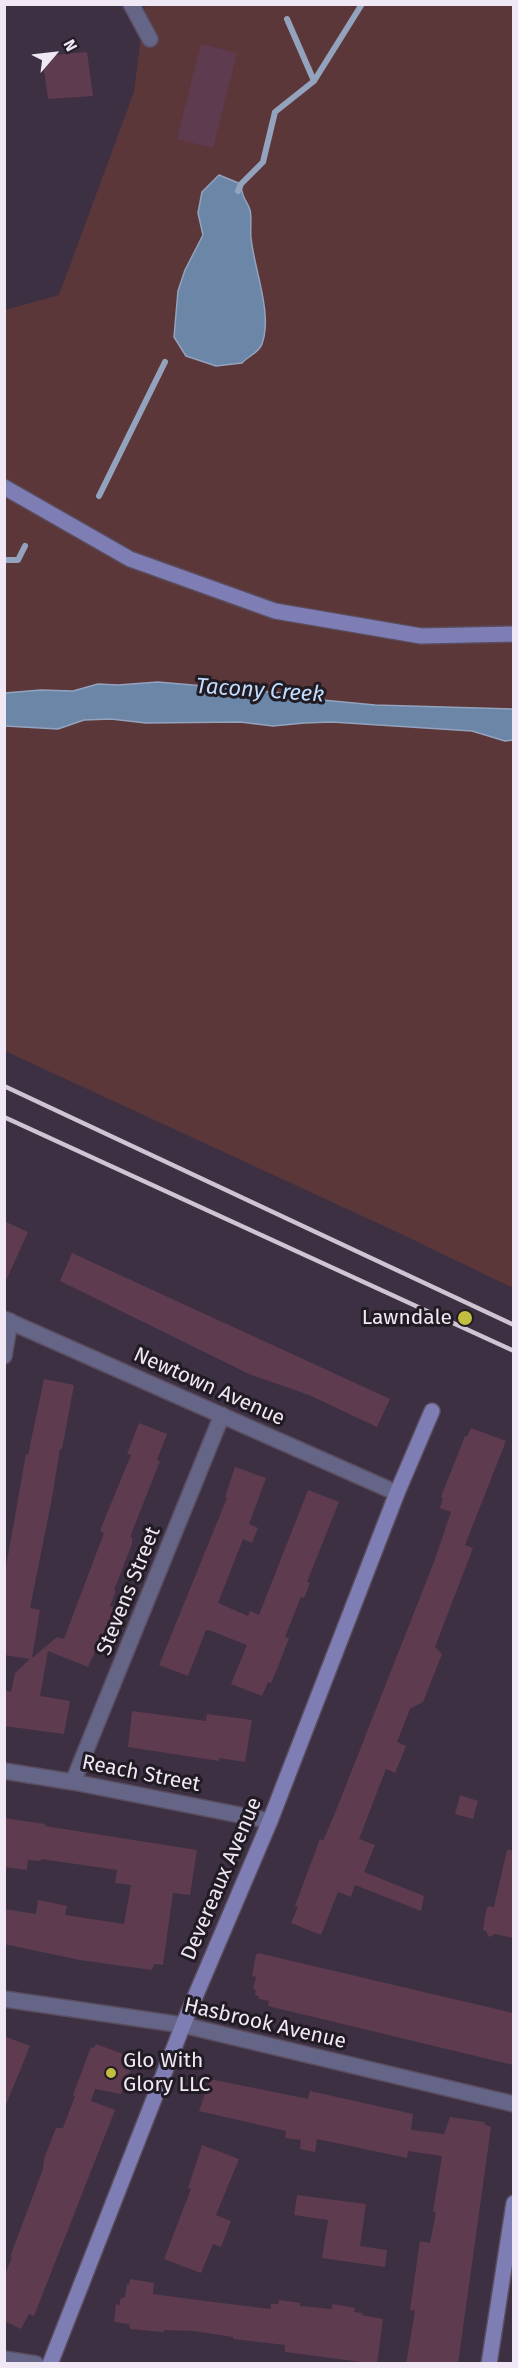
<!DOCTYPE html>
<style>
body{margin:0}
#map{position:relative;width:518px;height:2368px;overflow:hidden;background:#3d3043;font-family:"Fira Sans",sans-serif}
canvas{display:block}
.frame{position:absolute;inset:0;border:6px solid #f0e8f4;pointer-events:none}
.north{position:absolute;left:24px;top:24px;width:60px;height:60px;-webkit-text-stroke:4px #211b24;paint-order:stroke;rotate:62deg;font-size:16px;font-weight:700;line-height:24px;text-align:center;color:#f0e8f4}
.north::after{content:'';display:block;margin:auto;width:21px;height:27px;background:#f0e8f4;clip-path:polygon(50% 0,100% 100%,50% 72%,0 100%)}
</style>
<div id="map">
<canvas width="518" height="2368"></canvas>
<div class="frame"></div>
<div class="north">N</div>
</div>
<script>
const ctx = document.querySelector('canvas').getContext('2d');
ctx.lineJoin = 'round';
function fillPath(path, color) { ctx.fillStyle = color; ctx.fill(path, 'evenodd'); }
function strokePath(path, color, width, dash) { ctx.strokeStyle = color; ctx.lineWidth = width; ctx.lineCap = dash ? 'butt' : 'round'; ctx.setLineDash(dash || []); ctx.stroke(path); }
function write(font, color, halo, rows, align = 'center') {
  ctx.font = font + ' "Fira Sans",sans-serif'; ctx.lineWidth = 6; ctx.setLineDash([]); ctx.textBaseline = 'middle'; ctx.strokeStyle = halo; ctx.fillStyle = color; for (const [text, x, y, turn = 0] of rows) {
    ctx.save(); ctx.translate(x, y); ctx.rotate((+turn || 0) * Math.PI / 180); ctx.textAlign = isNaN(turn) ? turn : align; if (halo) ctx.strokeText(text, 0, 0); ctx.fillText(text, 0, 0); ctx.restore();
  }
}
fillPath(new Path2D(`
 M145,5H513V1288L399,1233L5,1051V310L59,295L134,92Z`), '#5c3739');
const water = new Path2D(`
 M219,175L241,184C242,200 246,198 250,210C252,218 250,229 251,238C254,269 273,314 262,344C259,353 248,356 242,363L216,366L186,356L174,337L178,291L185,270L203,235L198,213L202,192Z
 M158,682L284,693L312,699L375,705L513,709V740L505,741L472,731L332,722L304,723L273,726L240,722L146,723L111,719L84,720L58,729L5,726V693L41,690L73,691L98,684L118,685Z`);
fillPath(water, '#6b86a7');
strokePath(water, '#93a3be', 1.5);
strokePath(new Path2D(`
 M314,81L362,4
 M238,191L241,184L263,162L275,112L314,81L287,19
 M99,496L165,362
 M4,560H18L25,546`), '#93a3be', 6);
fillPath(new Path2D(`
 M201,44L237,53L213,148L177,139Z
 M87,52L93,96L48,99L42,56Z
 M4,1221L28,1232L4,1285Z
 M72,1253L390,1399L377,1427L309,1395L249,1374L60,1281Z
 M44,1379L74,1385L62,1449H60L52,1498L30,1608L40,1610L32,1658L57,1637L64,1639L104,1533L101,1532V1528L131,1455L127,1454L139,1423L167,1434L157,1460L160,1461L130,1537H132V1544L114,1590L116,1591L110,1606L115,1608L88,1667L48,1651L40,1696L70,1701L64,1734L4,1726V1690L11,1692L15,1673L30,1659L4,1655V1578L26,1454L28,1455Z
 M471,1428L506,1441L465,1545L473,1548L435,1647L442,1654L423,1702L410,1709L397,1742L406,1746L395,1773L386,1769L359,1839L375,1845L364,1872L424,1896L421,1911L355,1885L351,1897L338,1892L321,1935L291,1923L298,1907L295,1906L320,1839L323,1841L335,1813L434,1562L451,1512L440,1508L443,1498L441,1497L465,1436L467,1437Z
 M235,1467L266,1478L249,1524L258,1528L252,1543L243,1539L218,1603L248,1616L250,1611L259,1615L308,1490L339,1502L307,1582L310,1583L304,1598L301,1597L285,1637L289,1638L277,1669L271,1683L268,1682L262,1696L231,1684L247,1645L209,1630H206L188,1676L159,1665L227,1498L225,1497Z
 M132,1711L206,1721L207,1714L252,1720L245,1762L219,1758V1761L128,1747Z
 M460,1795L478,1801L473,1819L455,1814Z
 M4,1818L45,1824V1826L197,1850L190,1895L173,1893L163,1965L154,1964L152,1970L80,1960L4,1944V1909L36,1914L38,1900L67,1906L65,1915L124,1924L131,1885L115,1883L117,1870L41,1859V1861L28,1860L27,1870L4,1867Z
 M507,1850H513V1938L495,1934L489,1937L486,1931L483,1930L486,1911L488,1906L494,1907Z
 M258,1953L513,2013V2065L268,2006L269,2001L259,1999V1996L255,1995L256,1990L253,1989L256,1977L252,1976L256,1955Z
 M4,2036L30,2046L5,2107H4Z
 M96,2044L134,2058V2061L121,2094L95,2089L91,2101L115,2110L34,2316L29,2314L21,2329L4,2321V2277L12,2257H10L43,2169L44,2159L56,2128H63L75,2096L73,2095L91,2047L94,2048Z
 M210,2079L308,2099L310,2091L413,2114L411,2130L444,2134L450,2117L484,2122V2124L491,2127L458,2364H406L415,2311L410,2310L420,2241L430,2243L436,2212H433L442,2156L408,2151L407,2158L317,2139L315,2152L300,2149L301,2140L285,2138L286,2131L199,2111Z
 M202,2145L239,2159L216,2215L231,2221L221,2247L213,2244L201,2273L164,2259L191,2189L188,2188Z
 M297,2195L366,2204L360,2246L387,2250L385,2267L322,2258L328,2220L294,2215Z
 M130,2279L154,2283L153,2294L213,2302L271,2309V2304H278L279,2300L300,2303V2306L332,2309V2304L355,2308L354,2312L362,2313V2315L383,2319L377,2364L285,2352V2345L233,2339V2337L194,2331L164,2330V2332L130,2329L129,2324L114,2322L116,2304L120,2305V2299L125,2297L127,2284L129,2285Z`), '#5f3b4f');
const street = new Path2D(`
 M131,4L150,39
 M4,1319L397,1493
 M4,1356L10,1321
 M4,1771L73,1782L270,1821
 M73,1782L222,1415
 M4,1999L183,2025L514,2104
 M4,2359L36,2364`);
const secondary = new Path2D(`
 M4,487L130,559L275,611L421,636L514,634
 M50,2364L183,2025L270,1821L397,1493L432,1411
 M489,2364L514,2203`);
strokePath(street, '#5a4d5f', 18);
strokePath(secondary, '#5a4d5f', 18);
strokePath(street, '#656587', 15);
strokePath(secondary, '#7f7eb4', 15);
strokePath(new Path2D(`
 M4,1086L514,1325
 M4,1117L514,1351`), '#cec5d3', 4.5);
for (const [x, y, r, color] of [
 [465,1318,8,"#c1be40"],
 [111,2073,6,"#c1be40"]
]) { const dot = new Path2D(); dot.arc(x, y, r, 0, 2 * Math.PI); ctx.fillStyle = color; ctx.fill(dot); strokePath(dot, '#211b24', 2); }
write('21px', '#f0e8f4', '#211b24', [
 ["Lawndale",452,1318],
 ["Glo With",123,2061,"left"],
 ["Glory LLC",123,2085,"left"]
], 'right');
write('21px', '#f0e8f4', '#211b24', [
 ["Newtown Avenue",209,1387,24],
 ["Stevens Street",129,1591,-68],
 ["Reach Street",141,1774,11],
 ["Devereaux Avenue",222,1879,-67],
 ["Hasbrook Avenue",265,2024,13]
]);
write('italic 22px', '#c2ddfd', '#211b24', [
 ["Tacony Creek",260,691,4]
]);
</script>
